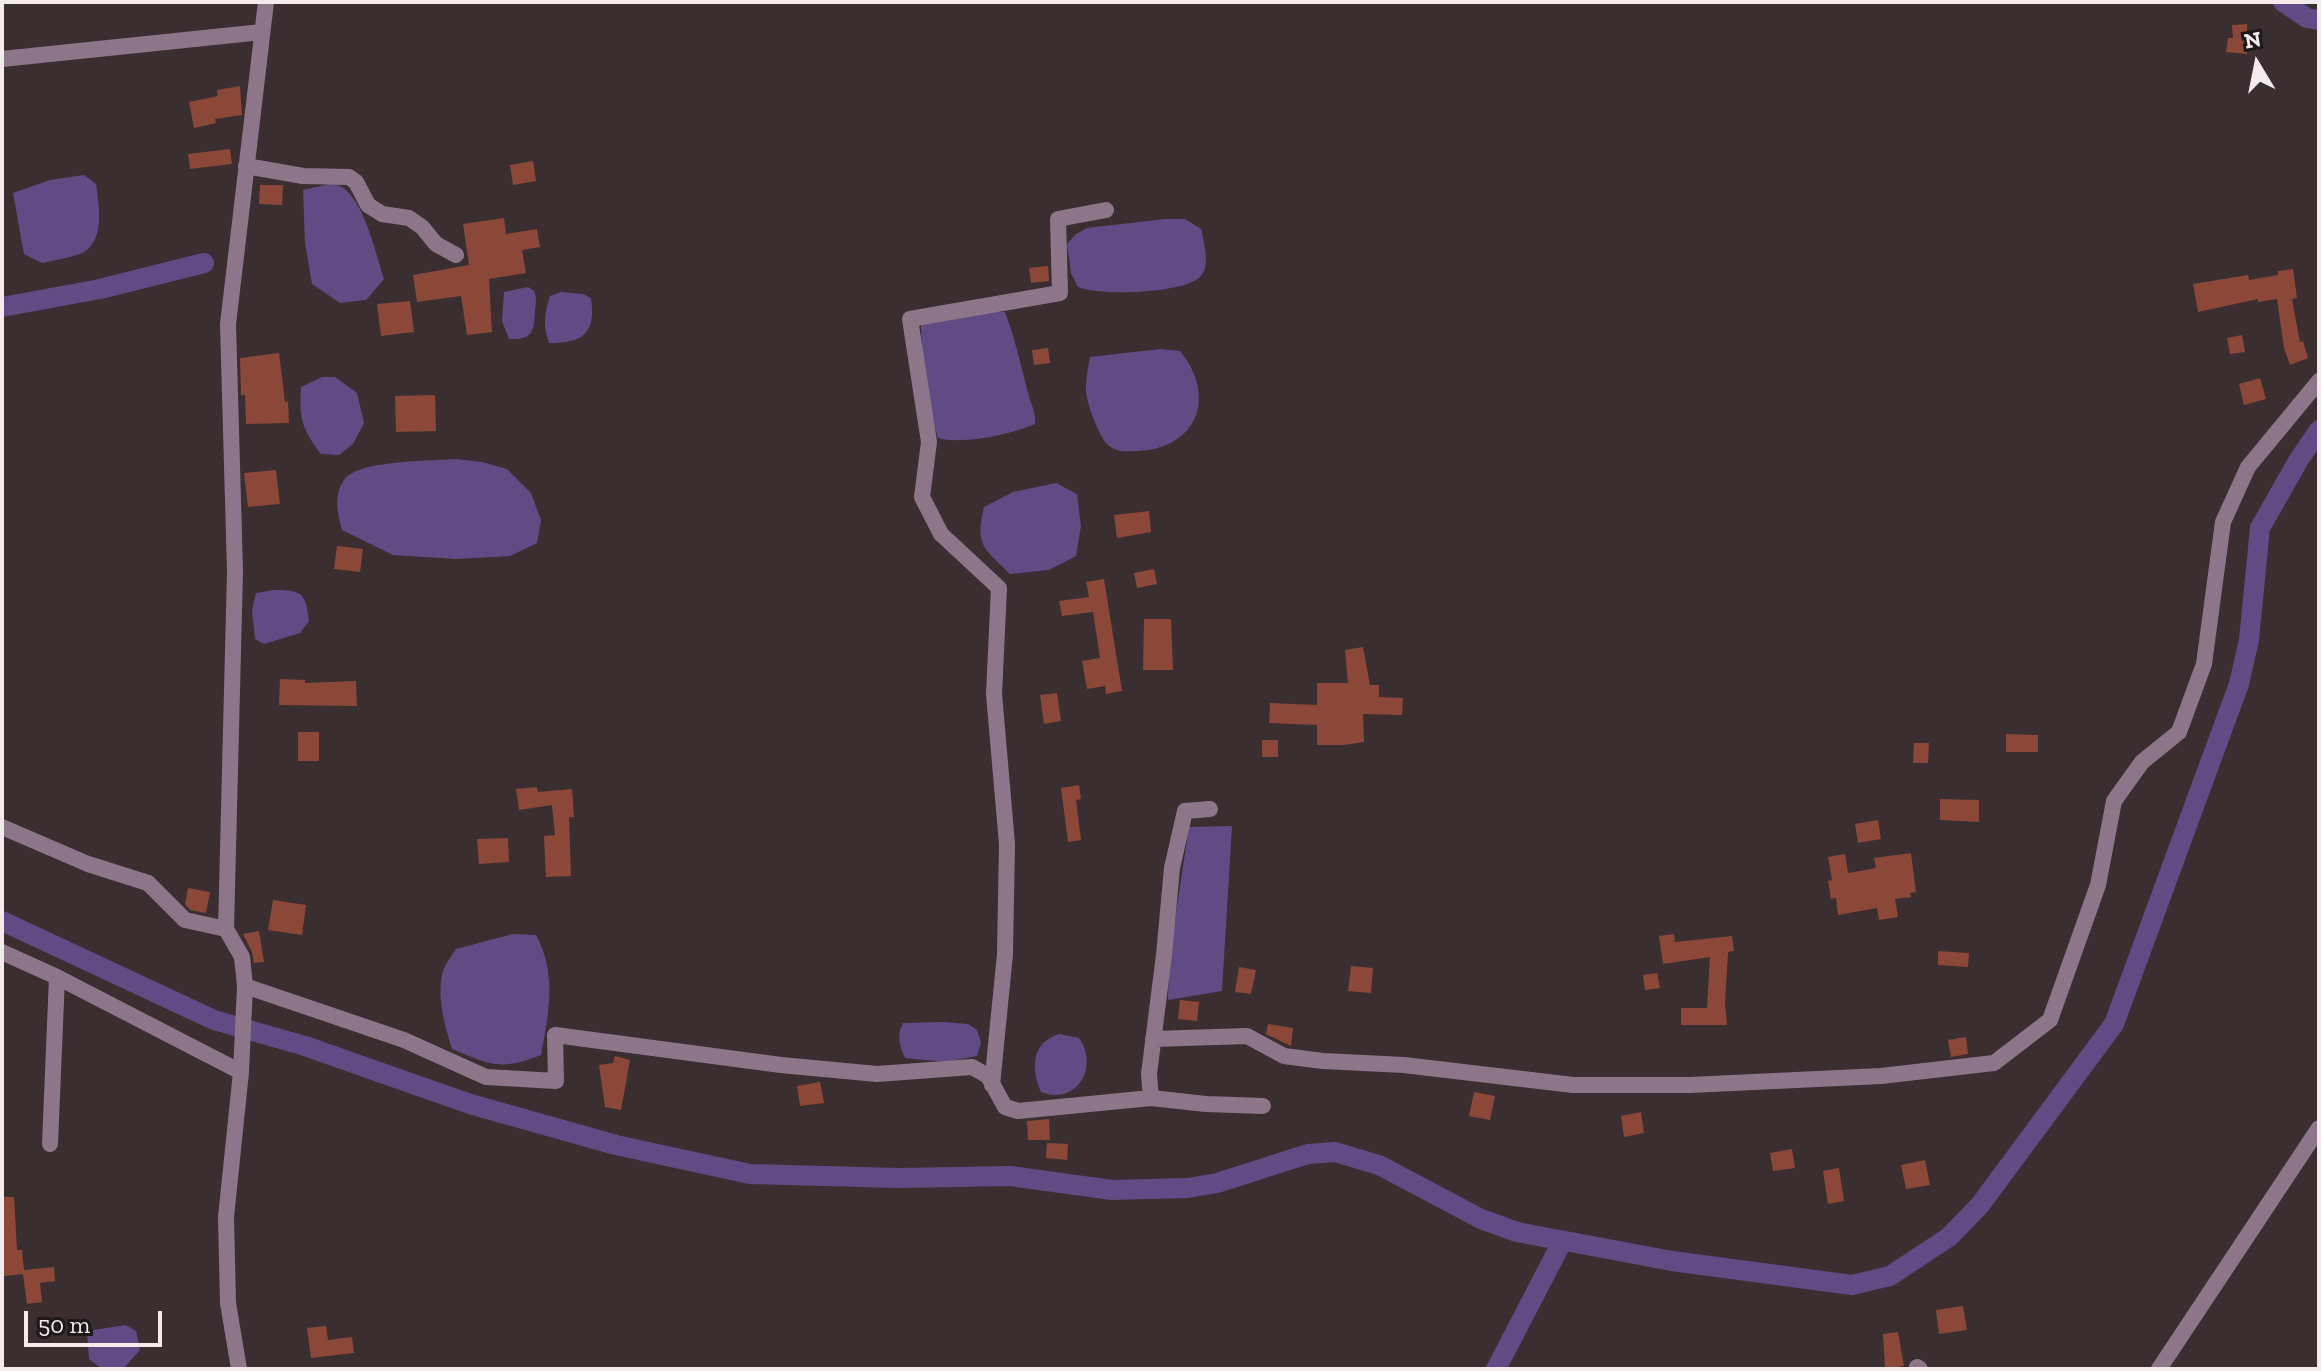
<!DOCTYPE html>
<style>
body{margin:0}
#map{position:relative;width:2321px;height:1371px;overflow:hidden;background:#3a2e31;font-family:"Zilla Slab",serif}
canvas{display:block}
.frame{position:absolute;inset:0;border:4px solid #f4ebed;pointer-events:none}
.north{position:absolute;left:2217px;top:24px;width:80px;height:80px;-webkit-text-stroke:6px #1e1819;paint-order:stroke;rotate:350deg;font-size:22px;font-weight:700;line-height:32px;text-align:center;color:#f4ebed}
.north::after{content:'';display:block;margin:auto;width:28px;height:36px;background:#f4ebed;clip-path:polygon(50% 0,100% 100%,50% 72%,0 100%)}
.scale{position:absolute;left:24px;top:1311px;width:138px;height:36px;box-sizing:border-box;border:4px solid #f4ebed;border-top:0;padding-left:10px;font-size:24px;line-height:28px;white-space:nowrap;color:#f4ebed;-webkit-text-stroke:6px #1e1819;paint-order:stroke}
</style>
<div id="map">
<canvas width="2321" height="1371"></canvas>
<div class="frame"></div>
<div class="north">N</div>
<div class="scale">50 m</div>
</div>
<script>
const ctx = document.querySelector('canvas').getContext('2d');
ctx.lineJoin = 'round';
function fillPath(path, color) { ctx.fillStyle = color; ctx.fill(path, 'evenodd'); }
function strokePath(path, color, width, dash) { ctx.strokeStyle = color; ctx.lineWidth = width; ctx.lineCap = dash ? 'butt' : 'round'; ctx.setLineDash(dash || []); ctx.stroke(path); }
fillPath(new Path2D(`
 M84,175L96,184C99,206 106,243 80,254C68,258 54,260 42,263L24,254L13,193L50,180Z
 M330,184C336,185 343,186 347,191C366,209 376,254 384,279L366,300L340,303L312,284L305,243L303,190Z
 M1165,219H1185L1201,229C1204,242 1211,267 1200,277C1181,294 1100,296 1078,287L1071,273L1067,244L1076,234L1087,228Z
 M528,287L534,291C537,299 536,302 535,311C534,331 533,340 509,339L502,321L504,292Z
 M561,292L583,294L591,298C596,334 583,343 549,343C543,326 544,314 550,296Z
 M990,312H1005C1015,339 1021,365 1028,393C1031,405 1036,411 1035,424C1012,434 963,445 938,438C926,402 922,362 921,325Z
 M1160,349L1180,351C1217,396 1198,448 1138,451C1127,451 1117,453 1108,445C1099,437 1085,400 1086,388C1086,378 1088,367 1090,357Z
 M322,377H335L357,393L364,423L353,444L339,455L321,454C302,429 299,419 301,387Z
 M456,459L482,462L507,469L531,493L541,520L537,543L510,556L456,559L393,555L342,530C338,514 333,496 344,480C357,460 431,461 456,459Z
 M1056,483L1077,494L1081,526L1076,556L1049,570L1010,574C983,547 975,546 984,507L1013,492Z
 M274,590C302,590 306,593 309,621L300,633L264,644L255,639L252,610L256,593Z
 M1232,826L1222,991L1168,1000L1169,959L1189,827Z
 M513,934L536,935C557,973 549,1014 541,1055C500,1071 491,1065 452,1049C445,1026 436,995 443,971C445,964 452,955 456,949Z
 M943,1022L968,1024L977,1030L981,1043L977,1056L945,1062L905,1058C900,1046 896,1036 903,1023Z
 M1059,1034L1079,1038C1099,1066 1078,1106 1041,1092C1031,1069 1031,1043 1059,1034Z
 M126,1325L136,1331L140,1350L124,1368L102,1369L89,1359L87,1331Z`), '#614b85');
strokePath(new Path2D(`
 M2283,2L2307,18L2319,20
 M2,307L100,289L204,263
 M2,921L214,1020L305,1046L470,1104L616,1145L750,1174L899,1178L1010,1176L1112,1190L1188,1188L1217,1183L1308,1154L1335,1152L1379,1165L1481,1219L1517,1232L1672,1261L1852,1285L1890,1276L1949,1237L1980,1205L2114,1024L2239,684L2249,640L2260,528L2298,461L2319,430
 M1496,1369L1562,1242`), '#614b85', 20);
fillPath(new Path2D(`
 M2247,24V54L2226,52L2228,38H2233L2232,25Z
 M240,86L242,115L215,119L216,123L194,128L189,102L218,96L217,90Z
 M230,149L232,164L190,169L188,154Z
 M533,161L536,181L513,185L510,165Z
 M260,185H283L282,205L259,204Z
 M504,218L506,234L537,229L540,247L522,250L526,273L489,279L492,332L467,335L461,296L417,302L413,275L469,265L463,224Z
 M1048,266L1049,281L1031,283L1029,268Z
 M2293,269L2297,298L2292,299L2300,342L2303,341L2308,358L2290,365L2284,348L2277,299L2258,302V299L2198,312L2193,284L2248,275L2249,280L2278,275V271Z
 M410,301L414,332L381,336L377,304Z
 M2242,335L2245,352L2230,354L2227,338Z
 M1048,348L1050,363L1034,365L1032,350Z
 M279,353L285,402L288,401L289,423L246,424L245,395H241L240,358Z
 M2260,378L2266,399L2244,405L2239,384Z
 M435,395L436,431L396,432L395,396Z
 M276,470L280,504L248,507L244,473Z
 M1149,511L1151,532L1117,538L1114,515Z
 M337,546L363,549L360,572L334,569Z
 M1154,569L1157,584L1137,588L1134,573Z
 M1104,579L1122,691L1106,694L1105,686L1087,689L1082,661L1100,658L1093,612L1062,616L1059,601L1089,597L1086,582Z
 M1144,619H1171L1173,670H1143Z
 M1363,647L1370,685H1379V697L1403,698L1402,715L1363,714L1364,742L1344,745H1317V725L1269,723L1270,703L1317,705V683H1348L1345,650Z
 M280,679L305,680V683L356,681L357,706L279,705Z
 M1057,693L1061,721L1044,724L1040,695Z
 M298,732H319V761H298Z
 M2006,734L2038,735V752H2006Z
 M1262,740H1278V757H1262Z
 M1914,743H1929L1928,763H1913Z
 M1079,785L1081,799L1076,800L1081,840L1068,842L1061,788Z
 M537,787L538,792L572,789L574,817H569L571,876L546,877L544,836L555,835L552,805L519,810L516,789Z
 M1940,799L1979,800V822L1940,820Z
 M1878,820L1881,839L1858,843L1855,824Z
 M508,838L509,862L479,864L477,839Z
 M1911,853L1916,892L1910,893L1911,897L1895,899L1898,917L1879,920L1877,908L1838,915L1836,898L1831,899L1828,881L1832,880L1828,857L1845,854L1848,873L1876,868L1874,858Z
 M188,888L210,892L206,913L190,910L185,904Z
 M273,900L306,905L302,935L268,930Z
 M259,931L264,962L254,963L252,952L243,934Z
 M1674,934L1675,942L1732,936L1734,951L1728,952L1725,1003L1727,1025H1681V1008H1707L1710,957L1663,964L1659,936Z
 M1938,951L1969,953L1968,967L1938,965Z
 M1351,966L1373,968L1371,993L1348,991Z
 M1239,967L1256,970L1251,994L1235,992Z
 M1657,973L1660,988L1645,990L1643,975Z
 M1180,1000L1199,1002L1197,1021L1178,1019Z
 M1268,1024L1293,1028L1291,1046L1266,1034Z
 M1966,1037L1968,1054L1951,1057L1948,1040Z
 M615,1056L630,1060L621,1110L605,1107L599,1065L613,1063Z
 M820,1082L824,1103L800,1106L797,1086Z
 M1474,1092L1495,1096L1490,1120L1469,1116Z
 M1641,1112L1644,1133L1624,1137L1621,1116Z
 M1049,1119L1050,1140H1028L1027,1121Z
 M1047,1143L1068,1144L1067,1160L1046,1158Z
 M1792,1149L1795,1168L1773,1171L1770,1153Z
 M1925,1160L1930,1185L1906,1189L1901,1165Z
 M1839,1168L1844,1201L1828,1204L1823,1171Z
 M2,1197H14L17,1250H22L24,1270L54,1267L55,1281L40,1283L42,1302L27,1304L23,1274L4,1276Z
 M1963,1306L1967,1330L1939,1334L1936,1310Z
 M326,1326L328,1340L352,1337L354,1353L311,1358L307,1328Z
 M1898,1332L1904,1366L1885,1369L1883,1334Z`), '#8b4838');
strokePath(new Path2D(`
 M2,59L262,32
 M246,166L303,176L349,177L356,182L368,205L382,214L409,218L422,227L436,244L456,255
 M2,827L88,864L148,883L185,920L226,929L242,957L245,986L241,1072L226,1217L228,1303L239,1369
 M226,929L235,571L228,324L266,2
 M2,952L57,977L241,1072
 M245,986L404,1040L486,1077L556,1081L555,1035L781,1065L877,1074L972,1067L988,1076L1005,1107L1018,1111L1151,1098L1206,1104L1263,1106
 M1153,1039L1247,1036L1284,1056L1323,1061L1404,1065L1573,1085H1690L1881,1076L1994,1063L2050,1020L2098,885L2114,801L2142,762L2179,732L2204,664L2223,522L2248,467L2319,381
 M992,1085L1005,954L1007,844L994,694L999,588L941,534L922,497L929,442L910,319L1060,293L1058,219L1106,210
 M1151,1098L1149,1074L1164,955L1172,868L1185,811L1210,809
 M50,1144L57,977
 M1917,1367L1920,1369
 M2159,1369L2319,1128`), '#8e768a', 16);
</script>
